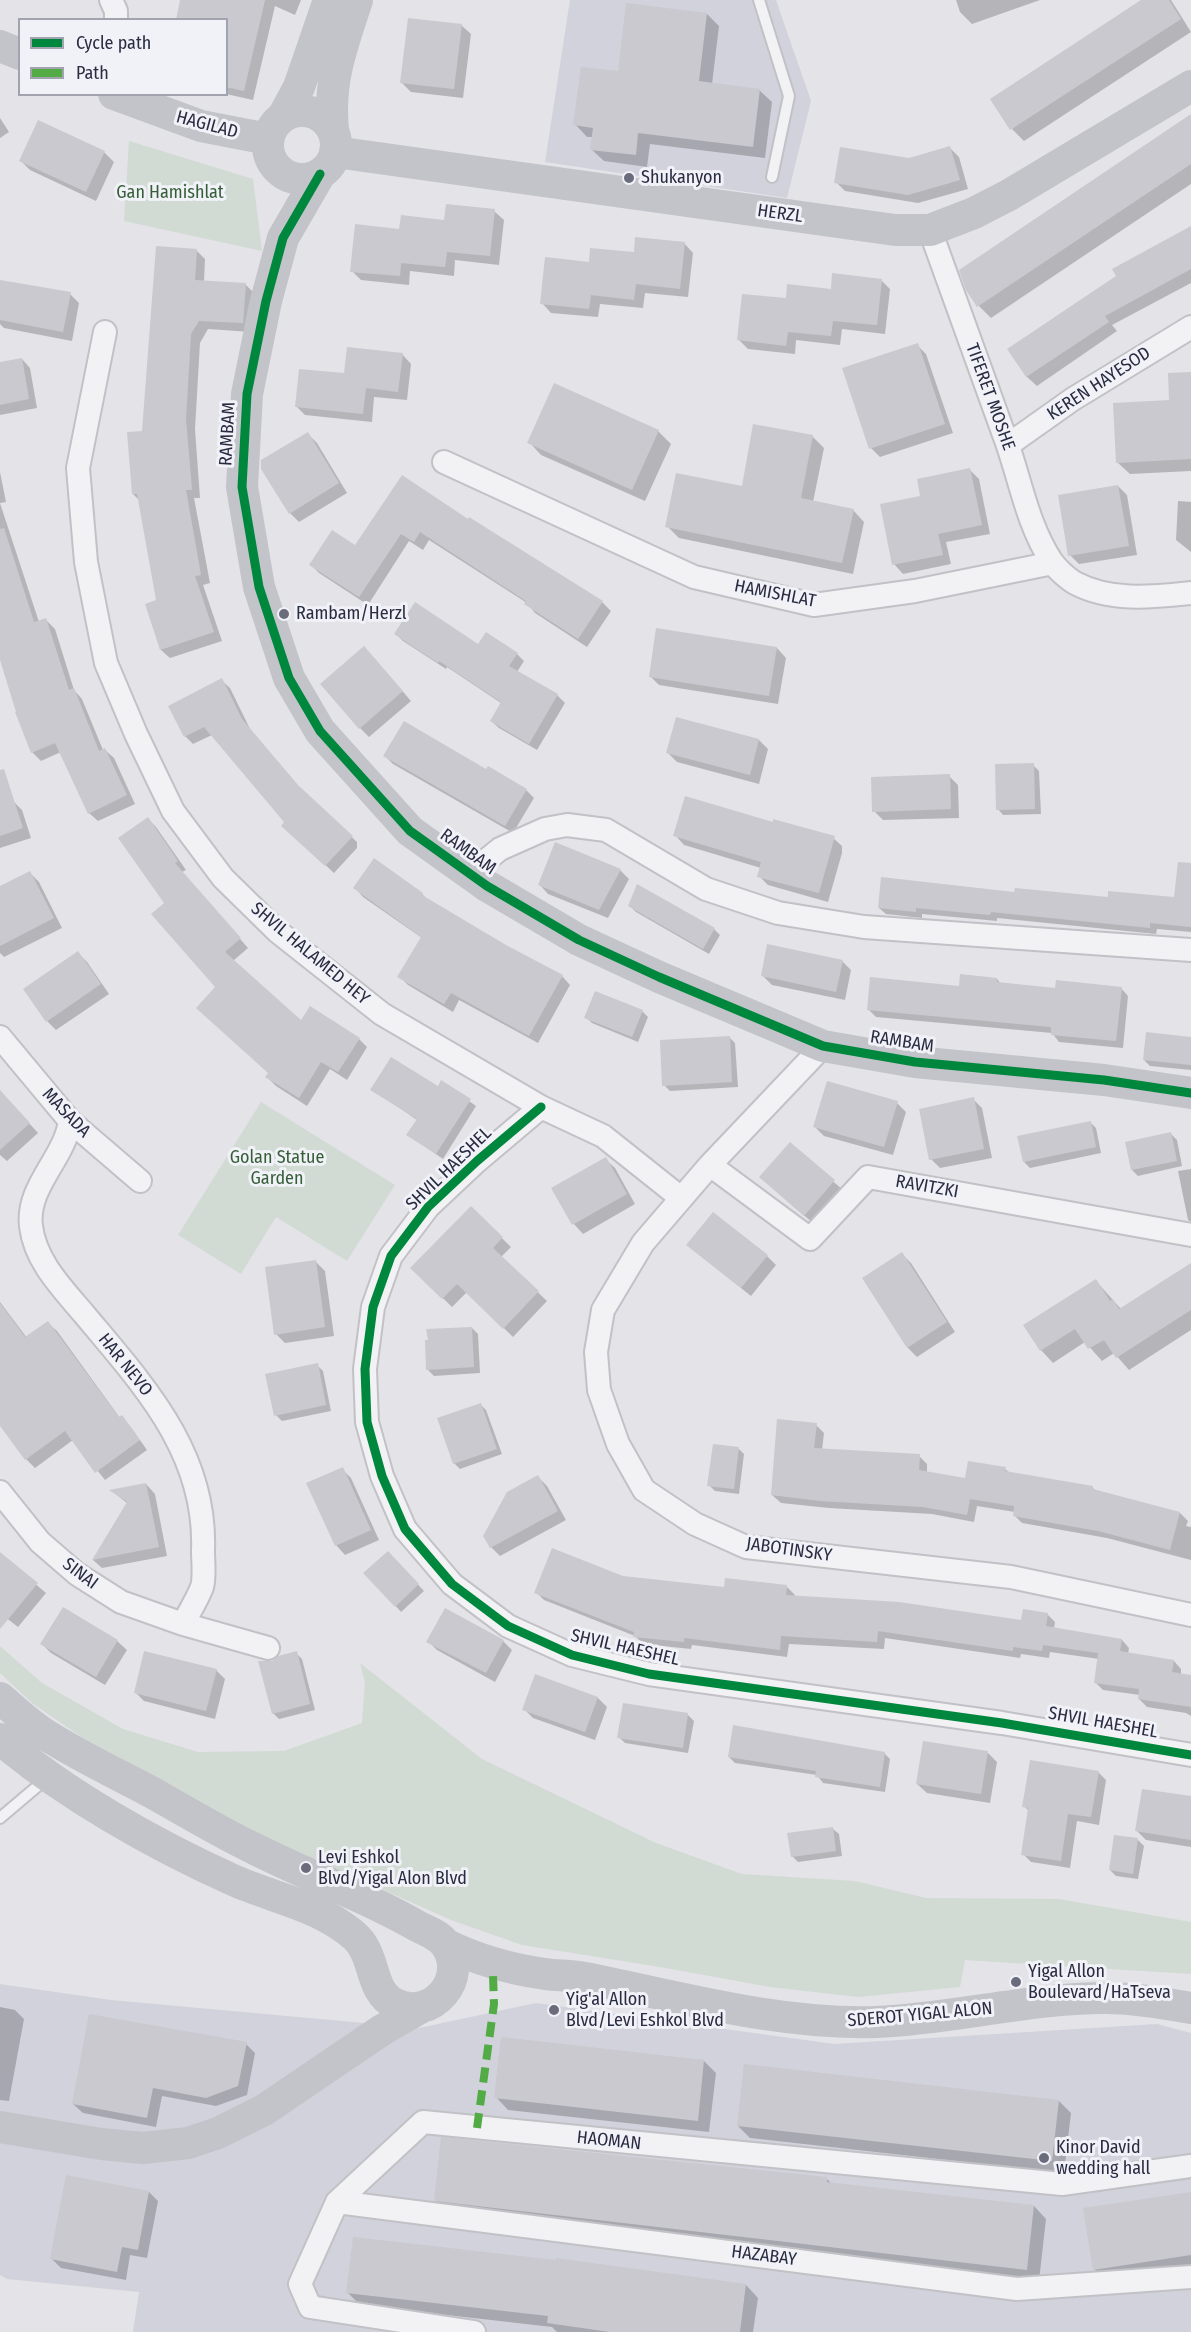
<!DOCTYPE html>
<style>
body{margin:0}
#map{position:relative;width:1191px;height:2332px;overflow:hidden;background:#e3e3e8;font-family:"Fira Sans Condensed",sans-serif}
canvas{display:block}
.legend{position:absolute;left:18px;top:18px;width:210px;height:78px;box-sizing:border-box;background:#f1f2f7;border:2px solid #a1a3af;margin:0;padding:8px 10px;list-style:none;font-size:18px;color:#292c42}
.legend li{display:flex;align-items:center;gap:12px;height:30px}
.legend b{width:30px;border:2px solid #a1a3af}
</style>
<div id="map">
<canvas width="1191" height="2332"></canvas>
<ul class="legend">
<li><b style="height:8px;background:#00873e"></b>Cycle path</li>
<li><b style="height:8px;background:#53ab46"></b>Path</li>
</ul>
</div>
<script>
const ctx = document.querySelector('canvas').getContext('2d');
ctx.lineJoin = 'round';
function fillPath(path, color) { ctx.fillStyle = color; ctx.fill(path, 'evenodd'); }
function strokePath(path, color, width, dash) { ctx.strokeStyle = color; ctx.lineWidth = width; ctx.lineCap = dash ? 'butt' : 'round'; ctx.setLineDash(dash || []); ctx.stroke(path); }
function write(font, color, halo, rows, align = 'center') {
  ctx.font = font + ' "Fira Sans Condensed",sans-serif'; ctx.lineWidth = 6; ctx.setLineDash([]); ctx.textBaseline = 'middle'; ctx.strokeStyle = halo; ctx.fillStyle = color; for (const [text, x, y, turn = 0] of rows) {
    ctx.save(); ctx.translate(x, y); ctx.rotate((+turn || 0) * Math.PI / 180); ctx.textAlign = isNaN(turn) ? turn : align; if (halo) ctx.strokeText(text, 0, 0); ctx.fillText(text, 0, 0); ctx.restore();
  }
}
fillPath(new Path2D(`
 M570,0H776L811,101L787,198L545,162Z
 M0,1984L111,2000L419,2028L536,2003L834,2044L1157,2024L1191,2033V2332H133L139,2292L7,2279L0,2275Z`), '#d1d2db');
fillPath(new Path2D(`
 M129,141L253,179L262,251L124,221Z
 M261,1102L395,1185L347,1261L276,1217L241,1274L178,1235Z
 M0,1646L42,1683L123,1729L198,1752L284,1751L362,1723L365,1682L360,1663L482,1759L656,1843L742,1874L855,1881L926,1898L1059,1899L1191,1922V1974L965,1960L960,1987L858,1997L770,1987L660,1967L522,1945L451,1920L244,1828L112,1758L32,1703L0,1673Z`), '#d1dbd3');
fillPath(new Path2D(`
 M182,0H301L295,15L275,6L253,100L226,94V20Z
 M956,0H1040L972,24L960,12Z
 M1144,0H1171L1191,32L1024,141L1012,129Z
 M707,14L719,26L712,84L759,90L772,102L765,158L650,144L647,167L604,161L591,149L593,137H587L575,124L619,73Z
 M461,25L471,34L463,98L411,92L401,82Z
 M1191,116V184L991,318L979,306L967,290Z
 M0,118L9,132L0,138Z
 M39,122L105,153L114,162L96,201L30,170L21,161Z
 M950,148L959,157L968,189L918,203L845,191L836,182Z
 M494,211L504,220L499,265L455,260L454,276L410,271L409,285L361,280L352,271L401,231Z
 M1191,228V283L1112,325L1117,331L1037,386L1027,377L1009,350Z
 M684,243L693,253L688,297L645,293L643,308L600,304L598,317L551,313L542,303L590,263Z
 M196,250L205,259L204,282L246,285L255,294L251,332L208,329L200,343L195,429L200,498H194L210,583L203,585L222,641L170,658L161,650L158,601L140,501L133,494L143,433Z
 M881,280L890,289L885,334L842,329L840,345L796,340L795,354L748,349L739,340L787,300Z
 M0,288L70,294L79,303L72,341L4,328L0,324Z
 M917,345L926,354L953,433L880,457L871,448Z
 M402,354L411,364L407,400L374,397L372,422L305,415L296,406Z
 M22,359L30,368L37,408L0,415V363Z
 M1191,374V471L1130,474L1117,462L1170,402Z
 M658,431L671,444L645,501L541,455L529,442Z
 M308,434L317,443L347,493L299,522L290,513Z
 M812,436L824,448L813,502L853,510L864,522L853,574L679,538L667,526L743,488Z
 M970,470L979,479L990,534L946,542L951,564L903,574L894,564L922,497Z
 M0,472L6,502L0,503L39,622L46,620L55,629L74,690L82,699L103,750H105L114,758L135,804L98,821L89,813L61,752L41,761L32,752L0,655Z
 M402,477L469,521L470,519L602,602L611,611L587,647L535,613L527,603L429,540L423,550L409,541L368,605L319,573L311,565L355,547Z
 M1118,486L1127,495L1137,555L1079,564L1070,555Z
 M1178,501L1191,502V552L1176,540Z
 M396,634L479,646L517,654L524,661L517,672L557,695L565,703L537,750L499,728L491,721L501,703L447,667L446,669L403,641Z
 M777,648L786,658L778,704L659,685L650,676Z
 M373,657L411,701L369,737L360,728Z
 M221,680L230,688L250,729L303,792L357,842V848L334,873L292,834L286,822L212,735L193,744L185,736Z
 M759,740L768,749L759,784L677,762L668,753Z
 M385,756L487,771L526,790L534,798L513,833L393,764Z
 M1033,765L1039,771L1041,814L1003,815L998,809Z
 M949,776L958,785L959,818L883,820L874,811Z
 M13,801L22,810L31,838L0,848V805Z
 M148,819L156,827L186,870L182,872L248,948L233,961L302,1022L359,1039L367,1047L347,1080L330,1069L307,1106L276,1086L267,1077L270,1073L166,903Z
 M774,824L832,837L842,846V853L828,902L768,885L759,876L761,868L684,845L675,835Z
 M620,870L629,879L608,918L548,894L539,884Z
 M30,873L39,882L62,928L4,957L0,953V888Z
 M638,886L714,929L720,935L709,954L636,912L630,906Z
 M355,888L422,894L430,902L505,946L562,976L570,985L538,1043L459,1000L453,1012L408,985L399,976L422,938L363,897Z
 M1015,893L1109,899H1176L1191,896V932L1157,929L1156,934L997,918V921L922,914V918L886,914L879,908Z
 M78,953L87,962L109,994L56,1030L47,1021Z
 M842,961L851,970L845,1000L772,985L763,976Z
 M997,979L1001,984L1057,990L1121,988L1128,996L1123,1048L1059,1042L1052,1033L876,1017L869,1010Z
 M642,1011L648,1017L638,1042L592,1023L586,1017Z
 M729,1037L735,1043L738,1087L670,1091L664,1085Z
 M1191,1038V1070L1150,1066L1144,1060Z
 M442,1082L476,1106L443,1159L408,1135L417,1120L372,1089L438,1088Z
 M0,1091L38,1133L7,1161L0,1155Z
 M973,1099L982,1108L992,1158L940,1168L931,1159Z
 M897,1103L906,1112L893,1155L824,1136L815,1127Z
 M1090,1122L1096,1128L1101,1153L1030,1168L1024,1162Z
 M1171,1134L1177,1140L1182,1166L1138,1176L1132,1170Z
 M790,1144L843,1190L814,1224L770,1186Z
 M605,1159L615,1168L635,1204L583,1234L574,1224L553,1189Z
 M1191,1169V1222L1188,1220L1178,1171Z
 M471,1208L511,1247L501,1257L547,1301L513,1337L467,1292L452,1307L412,1268Z
 M697,1253L767,1256L776,1265L751,1296Z
 M902,1254L911,1263L955,1332L917,1357L908,1348L864,1278Z
 M316,1262L325,1271L334,1336L285,1343L276,1334Z
 M1191,1265V1330L1129,1370L1114,1353L1102,1361L1085,1342L1053,1363L1041,1350L1025,1326L1096,1281L1121,1309Z
 M0,1302L27,1338L48,1323L57,1331L120,1418L130,1426L147,1450L105,1480L73,1440L35,1468L26,1459L0,1424Z
 M472,1328L478,1334L480,1373L434,1376L428,1370Z
 M317,1365L323,1371L331,1411L282,1421L276,1415Z
 M480,1404L486,1410L502,1454L460,1469L454,1463Z
 M816,1425L824,1433L822,1450L919,1456L927,1464V1473L966,1480L1005,1469L1010,1473L1093,1488L1097,1492L1180,1513L1188,1521L1186,1526L1191,1527V1560L1107,1538L1022,1523L1014,1515L1015,1512L977,1506L974,1522L932,1514L829,1508L781,1503L772,1495Z
 M739,1449L744,1454L739,1494L715,1491L709,1485Z
 M342,1469L351,1478L379,1540L345,1555L336,1545Z
 M538,1477L547,1486L566,1520L500,1556L491,1547Z
 M146,1484L155,1494L167,1556L102,1568L93,1560L128,1504L112,1491Z
 M388,1553L424,1591L401,1612L366,1573Z
 M0,1554L46,1593L18,1627L0,1613Z
 M623,1578L726,1589L787,1587L795,1595L794,1597L1022,1622L1047,1614L1055,1622L1054,1629L1122,1640L1129,1648L1128,1654L1174,1661L1181,1669V1674L1191,1676V1716L1186,1713L1147,1707L1139,1699L1140,1695L1103,1690L1095,1682L1099,1659L1050,1652L1049,1658L1021,1654L1020,1658L885,1638L884,1649L789,1644L787,1657L692,1645L691,1649L643,1644L635,1636L544,1600L536,1592Z
 M117,1641L127,1650L105,1685L51,1653L42,1644Z
 M428,1641H503L512,1650L495,1682L437,1650Z
 M296,1653L302,1659L315,1710L279,1719L273,1713L272,1662Z
 M216,1670L225,1679L215,1719L144,1701L135,1692Z
 M536,1676L598,1698L607,1707L595,1740L533,1718L524,1709Z
 M688,1715L694,1721L688,1753L625,1743L619,1737Z
 M884,1753L890,1759L885,1792L823,1783L817,1775L735,1763L729,1757Z
 M988,1753L997,1762L990,1803L927,1793L917,1784Z
 M1098,1772L1106,1780L1099,1825L1077,1821L1070,1868L1031,1862L1023,1854L1029,1811L1024,1806Z
 M1191,1797V1847L1146,1840L1137,1831Z
 M833,1829L839,1834L842,1856L798,1862L792,1856Z
 M1138,1840L1144,1846L1138,1879L1116,1876L1110,1870Z
 M0,2007L15,2010L24,2019L9,2101L0,2100Z
 M246,2044L255,2053L247,2095L216,2106L162,2096L156,2127L83,2113L73,2104Z
 M704,2061L716,2073L709,2132L508,2110L496,2097Z
 M1059,2101L1071,2113L1064,2173L750,2138L738,2126Z
 M826,2178L832,2184L1034,2206L1046,2219L1039,2281L447,2212L435,2200Z
 M149,2192L158,2201L147,2258L130,2255L126,2280L61,2268L52,2259Z
 M1191,2194V2269L1106,2281L1094,2269Z
 M746,2285L758,2298L753,2332H557L552,2327L360,2305L348,2293Z`), '#0003');
fillPath(new Path2D(`
 M180,0H265L244,91L226,87V20H176Z
 M1141,0H1169L1181,19L1010,130L990,99Z
 M626,3L707,13L699,81L760,89L753,147L638,133L636,155L590,150L593,128L573,125L581,67L618,71Z
 M408,18L462,24L454,89L400,83Z
 M1191,114V164L977,307L966,290L959,270Z
 M38,120L105,151L86,192L19,161Z
 M950,146L960,180L908,195L834,183L840,147L909,158Z
 M446,204L495,209L490,256L447,252L445,267L401,263L400,276L350,272L355,224L399,229L401,215L444,220Z
 M1191,226V269L1105,316L1109,322L1026,377L1007,349L1116,276L1112,269Z
 M635,237L685,242L680,289L636,284L634,300L591,295L589,309L540,304L545,257L589,262L590,248L634,252Z
 M156,246L197,249L195,280L246,283L243,323L199,321L191,334L186,419L192,490H186L201,575L195,576L214,632L160,650L145,604L156,600L137,494H132L127,432L142,431Z
 M832,273L882,279L877,325L833,321L831,336L788,332L786,346L737,340L742,294L786,298L787,284L831,289Z
 M0,280L71,292L63,332L0,320Z
 M918,343L945,424L869,449L842,368Z
 M347,347L403,353L398,392L366,388L363,414L295,407L299,369L344,373Z
 M22,358L29,399L0,405V362Z
 M1191,372V459L1116,463L1113,403L1169,400L1168,373Z
 M554,383L659,430L632,490L527,443Z
 M753,424L813,435L801,498L854,509L842,563L665,527L676,473L742,486Z
 M308,432L339,483L289,514L261,469V460Z
 M970,468L982,525L938,534L943,555L892,565L880,504L920,496L917,479Z
 M402,475L468,519L469,517L603,601L578,639L524,604L526,601L420,532L414,542L401,534L359,597L309,565L332,530L355,545Z
 M1118,485L1129,546L1068,556L1058,495Z
 M4,528L34,622L46,618L69,690L74,688L99,751L105,748L127,795L88,814L55,743L31,753L15,712H16L0,660V529Z
 M415,602L478,644L486,632L518,653L509,666L558,694L529,744L490,721L501,702L439,661L440,660L438,663L394,634Z
 M656,628L777,647L769,696L649,677Z
 M364,646L403,691L359,729L320,684Z
 M222,678L242,719L298,785L353,836L325,866L281,826L284,822L204,727L184,737L168,706Z
 M676,717L759,739L750,775L666,753Z
 M404,721L486,769L488,766L527,789L505,826L383,756Z
 M1034,763L1035,809L996,810L995,764Z
 M4,769L23,828L0,836V770Z
 M950,774L951,809L872,812L871,777Z
 M685,796L773,822V819L835,836L819,893L757,877L761,862L673,836Z
 M148,817L178,861L175,863L241,938L225,952L301,1020L310,1006L360,1038L338,1072L321,1062L299,1098L265,1077L268,1073L196,1008L215,987L151,914L164,903L118,838Z
 M555,842L621,869L599,910L538,885Z
 M374,858L423,893L422,895L506,945L563,975L529,1036L451,993L444,1004L397,977L421,937L353,888Z
 M1178,862L1191,863V927L1150,923V928L991,912L990,915L916,908V912L878,908L881,877L1014,892L1015,888L1108,897V891L1174,897Z
 M30,871L54,918L0,946V886Z
 M637,884L715,928L703,949L628,906Z
 M767,944L843,960L836,992L761,976Z
 M78,951L101,984L46,1022L23,989Z
 M960,974L997,978V982L1055,988L1056,980L1122,987L1116,1041L1051,1035V1027L867,1010L870,977L959,986Z
 M595,991L643,1010L632,1037L584,1018Z
 M1146,1032L1191,1037V1065L1143,1060Z
 M730,1036L732,1082L662,1086L660,1040Z
 M391,1057L438,1086L441,1080L471,1099L436,1154L406,1135L417,1119L370,1090Z
 M827,1081L898,1101L884,1147L813,1127Z
 M0,1090L30,1123L0,1150Z
 M974,1097L984,1149L929,1160L919,1109Z
 M1091,1121L1096,1147L1023,1162L1017,1136Z
 M1171,1132L1177,1161L1131,1170L1125,1142Z
 M790,1142L835,1180L804,1216L759,1177Z
 M606,1157L627,1194L572,1225L551,1188Z
 M471,1206L503,1237L493,1248L539,1291L503,1329L457,1284L442,1299L410,1268Z
 M713,1212L768,1255L741,1288L686,1245Z
 M902,1252L947,1322L907,1348L862,1278Z
 M316,1260L325,1327L274,1335L265,1267Z
 M1191,1263V1310L1116,1358L1104,1340L1088,1349L1075,1329L1040,1351L1023,1325L1096,1279L1110,1301L1113,1299L1119,1309Z
 M0,1303L25,1337L48,1321L119,1417L122,1415L140,1440L95,1473L65,1431L25,1460L0,1426Z
 M472,1327L474,1367L426,1370L425,1340H428L426,1329Z
 M318,1363L326,1405L274,1416L265,1374Z
 M481,1403L497,1449L453,1464L437,1418Z
 M777,1419L817,1423L814,1448L920,1454L919,1470L965,1478L968,1461L1006,1467L1005,1471L1093,1486V1489L1180,1512L1170,1550L1098,1531L1013,1516L1014,1506L970,1499L967,1515L923,1507L820,1501L771,1495Z
 M713,1444L739,1447L734,1489L707,1486Z
 M343,1467L371,1530L335,1546L306,1483Z
 M538,1475L558,1511L490,1548L483,1536L507,1492Z
 M146,1483L159,1547L92,1560L127,1502L109,1490Z
 M552,1548L623,1576L724,1587L725,1578L787,1585L786,1595L899,1602L1021,1620L1023,1609L1048,1613L1046,1626L1122,1639L1120,1651L1174,1660L1172,1672L1191,1675V1707L1138,1699L1139,1689L1094,1683L1098,1653L1043,1645L1042,1651L1013,1647V1651L878,1631L877,1642L781,1636L780,1650L684,1638V1642L633,1637L634,1632L534,1593Z
 M388,1551L419,1584L395,1607L363,1573Z
 M0,1552L38,1583L0,1629Z
 M63,1607L118,1640L96,1677L40,1644Z
 M445,1608L504,1640L486,1673L426,1642Z
 M144,1651L217,1669L206,1711L134,1693Z
 M297,1651L310,1704L272,1714L258,1661H272L278,1656Z
 M535,1674L598,1697L585,1732L522,1710Z
 M623,1703L688,1713L683,1748L617,1738Z
 M733,1725L885,1752L880,1787L815,1777L816,1771L728,1757Z
 M923,1741L988,1751L981,1794L916,1784Z
 M1030,1760L1099,1771L1091,1817L1068,1814L1061,1861L1021,1855L1028,1808L1022,1807Z
 M1142,1789L1191,1796V1840L1135,1831Z
 M833,1827L836,1851L791,1857L787,1833Z
 M1114,1835L1138,1838L1133,1874L1109,1870Z
 M89,2014L247,2042L238,2086L206,2098L153,2088L147,2118L72,2104Z
 M501,2037L704,2060L698,2121L494,2098Z
 M744,2064L1059,2100L1052,2161L737,2126Z
 M441,2137L827,2177V2182L1034,2205L1027,2270L434,2201Z
 M66,2175L149,2191L138,2250L122,2247L117,2272L50,2259Z
 M1191,2192V2255L1093,2270L1083,2208Z
 M353,2237L556,2260V2258L746,2284L740,2332H610L547,2323L548,2316L346,2293Z`), '#c9c9cf');
const lane = new Path2D(`
 M759,0L789,96L772,177
 M0,1818L46,1779`);
const street = new Path2D(`
 M111,0L116,11V20
 M930,230C955,301 982,372 1007,443C1021,483 1028,526 1052,562C1057,569 1068,579 1075,583C1111,602 1152,597 1191,593
 M105,332L78,468L86,562L106,663L136,734L173,811L223,878L277,931L382,1014L541,1107L603,1136L681,1198
 M1008,445L1073,399L1191,327
 M444,462L694,577L814,605L915,591L1053,563
 M469,874L500,849L545,829L567,825L606,830L706,889L778,913L864,927L1191,950
 M0,1037L70,1121L140,1181
 M823,1046L710,1165L643,1243L603,1310L596,1352L599,1390L618,1444L644,1490L695,1524L746,1547L1011,1577L1191,1615
 M541,1107L477,1161L428,1207L391,1256L373,1307L365,1369L367,1422L382,1476L405,1529L452,1584L508,1626L572,1655L649,1674L1002,1723L1191,1755
 M70,1121C65,1158 26,1187 31,1226C35,1261 62,1288 84,1314C143,1385 207,1452 203,1551C203,1562 205,1577 202,1587C197,1600 189,1612 183,1624
 M710,1165L810,1239L868,1177L1191,1235
 M0,1492L40,1542L77,1574L121,1602L183,1624L268,1648
 M337,2202L1017,2289L1191,2277
 M474,2332L310,2307L300,2284L337,2202L423,2122L1062,2184L1191,2166`);
strokePath(lane, '#c1c1c6', 14);
strokePath(street, '#c1c1c6', 26);
strokePath(lane, '#f2f2f5', 10);
strokePath(street, '#f2f2f5', 22);
strokePath(new Path2D(`
 M0,46L20,54
 M114,94L201,126L268,139
 M268 145a34 34 0 1 1 68 0a34 34 0 1 1-68 0Z
 M284,115L299,87L329,0
 M333,130C328,81 342,46 357,0
 M335,152L895,230H930L974,213L1009,195L1191,86
 M320,174L283,238L266,301L247,394L242,487L259,587L289,678L320,731L410,831L487,886L579,940L659,977L823,1046L915,1062L1104,1080L1191,1093
 M0,1698C14,1710 28,1723 43,1733C77,1755 115,1773 151,1792C185,1811 218,1831 253,1848C308,1876 366,1896 419,1927C429,1932 439,1935 446,1945C469,1978 432,2022 395,2004C373,1993 375,1967 364,1948C359,1938 349,1931 340,1925C310,1904 266,1895 233,1880C155,1845 65,1794 0,1739
 M445,1944C477,1960 510,1969 545,1974C558,1976 572,1975 585,1978C680,1997 778,2025 876,2022C953,2019 1028,1998 1105,1998C1134,1998 1163,2003 1191,2008
 M0,2127L101,2144L143,2148L188,2143L218,2133L264,2110L382,2030L422,2007`), '#c3c4ca', 32);
strokePath(new Path2D(`
 M477,2128L494,2004L493,1975`), '#53ab46', 8, [15, 8]);
strokePath(new Path2D(`
 M320,174L283,238L266,301L247,394L242,487L259,587L289,678L320,731L410,831L487,886L579,940L659,977L823,1046L915,1062L1104,1080L1191,1093
 M541,1107L477,1161L428,1207L391,1256L373,1307L365,1369L367,1422L382,1476L405,1529L452,1584L508,1626L572,1655L649,1674L1002,1723L1191,1755`), '#00873e', 9);
for (const [x, y, r, color] of [
 [629,178,6,"#6a6c7c"],
 [284,614,6,"#6a6c7c"],
 [306,1868,6,"#6a6c7c"],
 [1016,1982,6,"#6a6c7c"],
 [554,2010,6,"#6a6c7c"],
 [1044,2158,6,"#6a6c7c"]
]) { const dot = new Path2D(); dot.arc(x, y, r, 0, 2 * Math.PI); ctx.fillStyle = color; ctx.fill(dot); strokePath(dot, '#f1f2f7', 2); }
write('18px', '#292c42', '#f1f2f7', [
 ["HAGILAD",207,125,15],
 ["HERZL",780,214,8],
 ["KEREN HAYESOD",1099,384,-33],
 ["TIFERET MOSHE",990,397,70],
 ["RAMBAM",228,434,-87],
 ["HAMISHLAT",775,594,11],
 ["RAMBAM",468,852,36],
 ["SHVIL HALAMED HEY",310,954,40],
 ["RAMBAM",902,1042,9],
 ["MASADA",66,1113,46],
 ["SHVIL HAESHEL",449,1169,-44],
 ["RAVITZKI",927,1187,10],
 ["HAR NEVO",125,1365,51],
 ["JABOTINSKY",789,1550,8],
 ["SINAI",80,1574,37],
 ["SHVIL HAESHEL",625,1648,13],
 ["SHVIL HAESHEL",1103,1723,10],
 ["SDEROT YIGAL ALON",920,2015,-5],
 ["HAOMAN",609,2141,6],
 ["HAZABAY",764,2256,7]
]);
write('18px', '#292c42', '#f1f2f7', [
 ["Shukanyon",641,178],
 ["Rambam/Herzl",296,614],
 ["Levi Eshkol",318,1858],
 ["Blvd/Yigal Alon Blvd",318,1879],
 ["Yigal Allon",1028,1972],
 ["Boulevard/HaTseva",1028,1993],
 ["Yig'al Allon",566,2000],
 ["Blvd/Levi Eshkol Blvd",566,2021],
 ["Kinor David",1056,2148],
 ["wedding hall",1056,2169]
], 'left');
write('18px', '#365e38', '#f1f2f7', [
 ["Gan Hamishlat",170,193],
 ["Golan Statue",277,1158],
 ["Garden",277,1179]
]);
</script>
